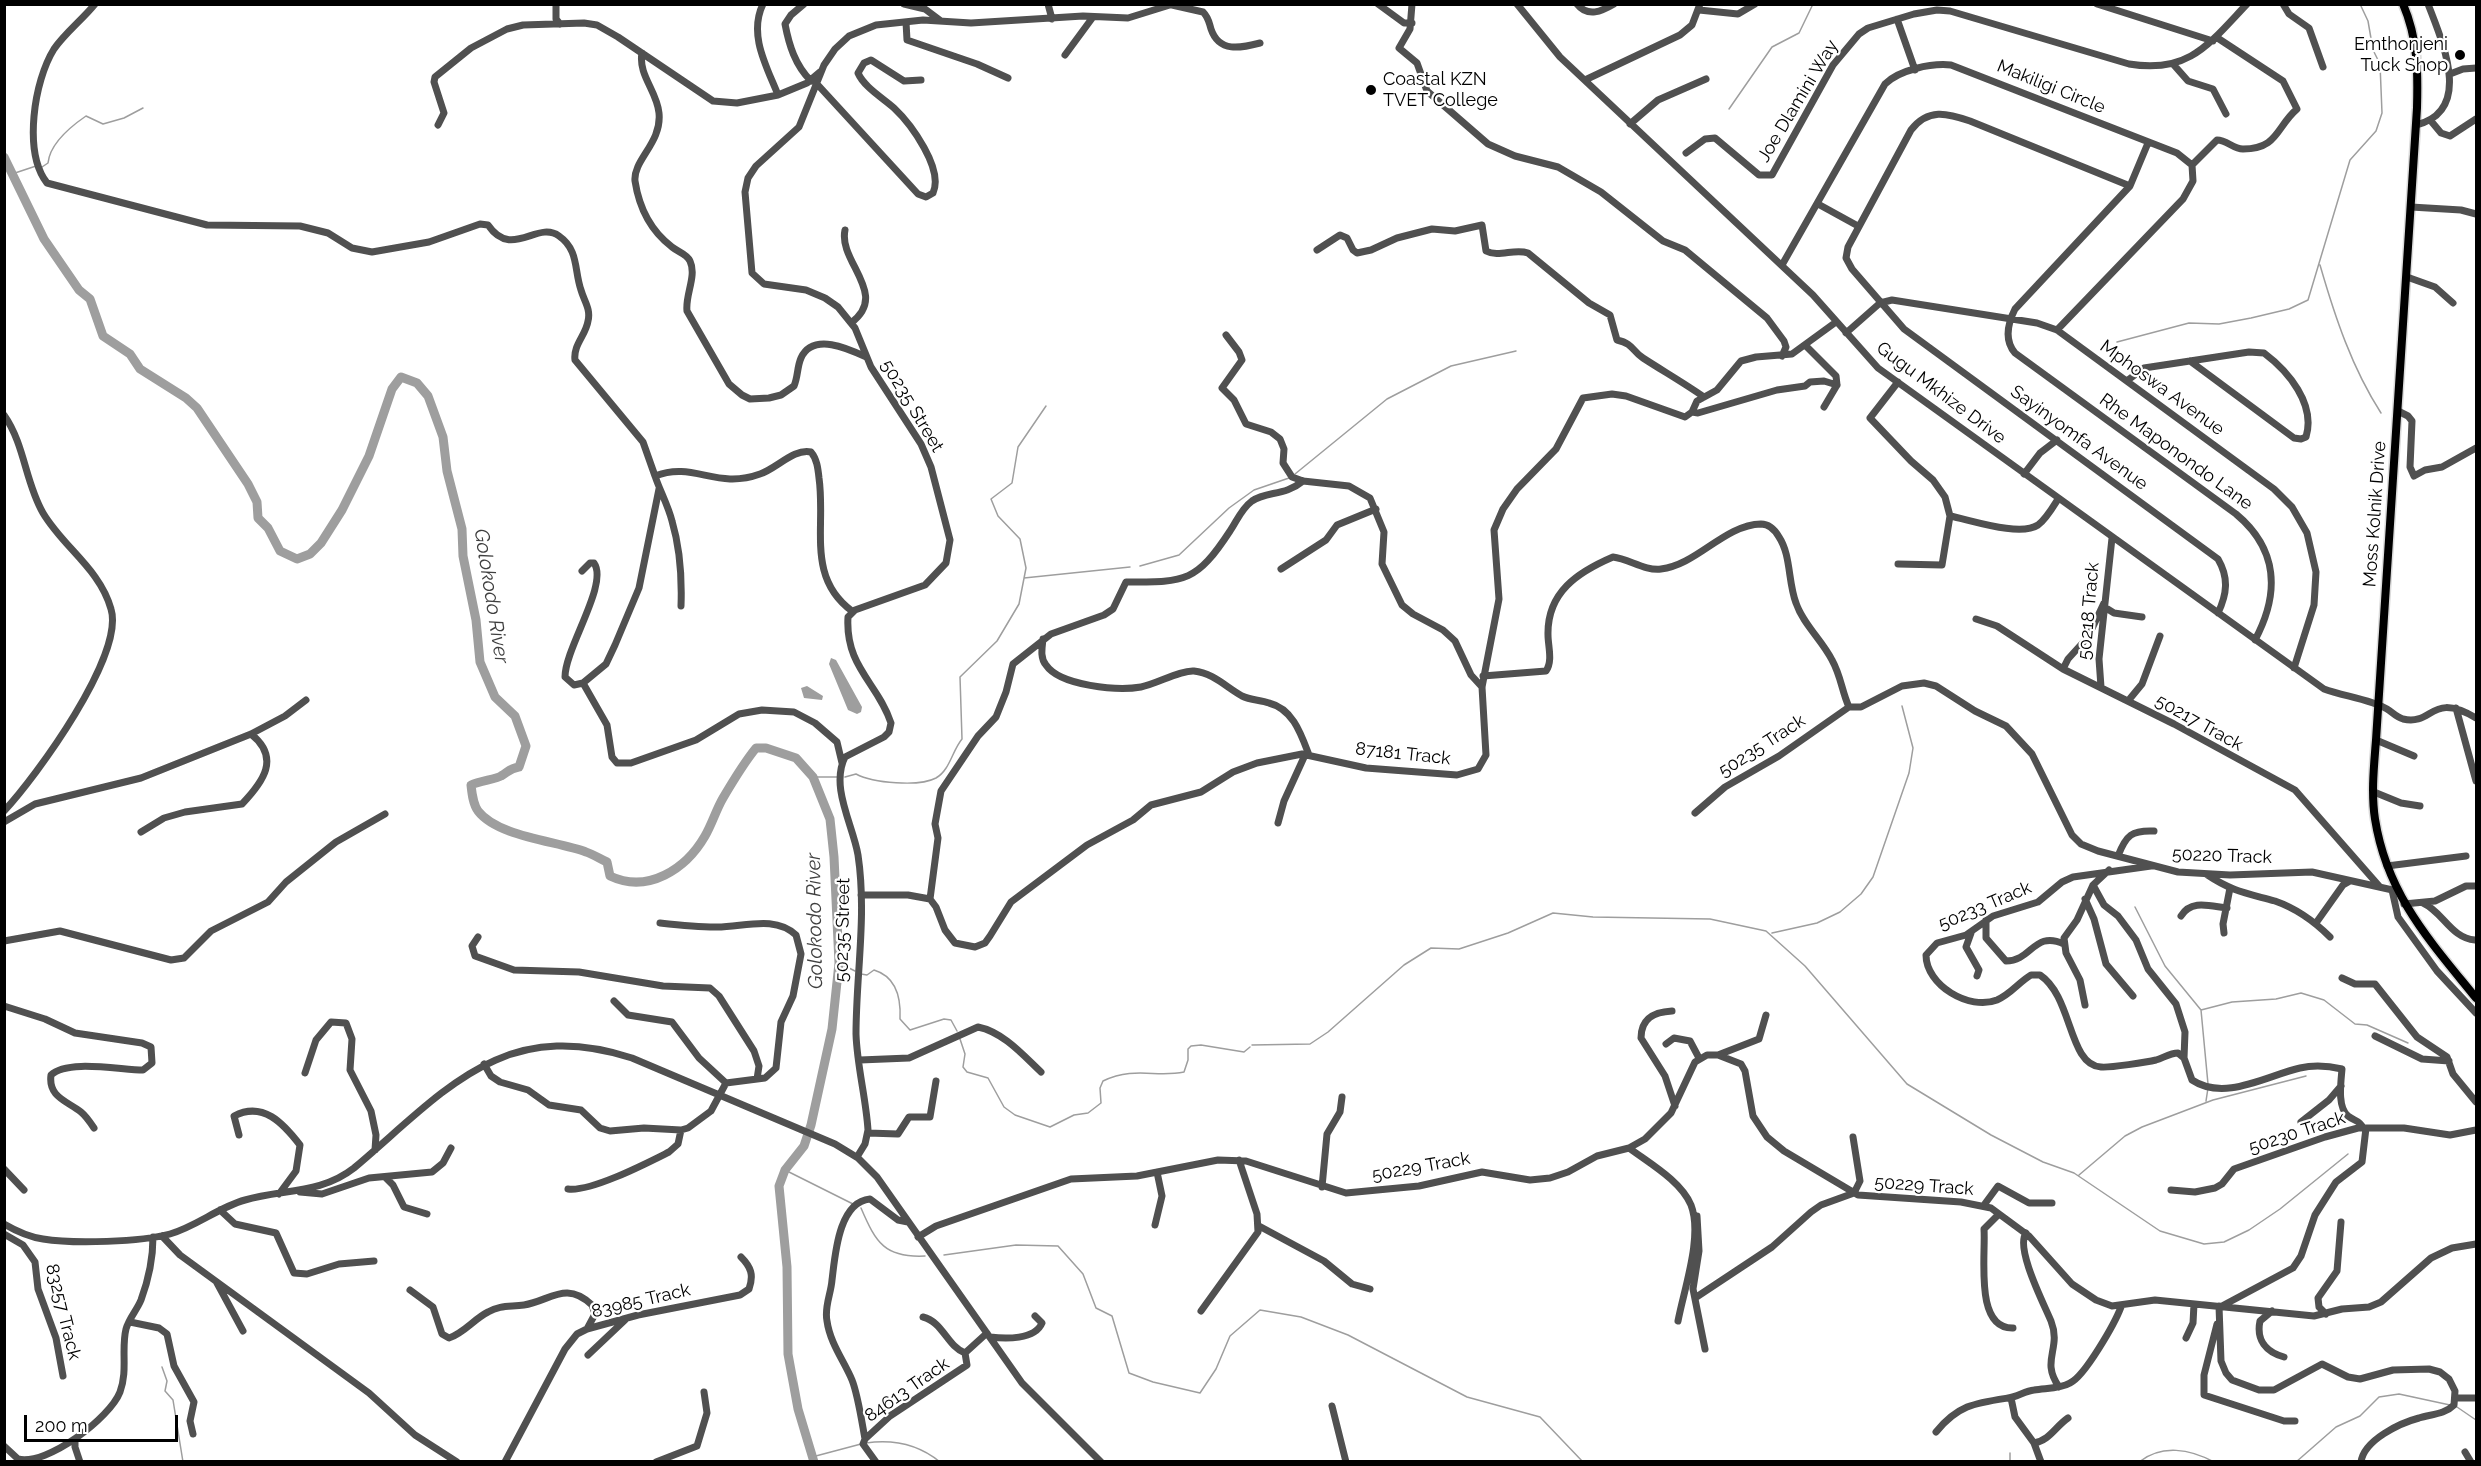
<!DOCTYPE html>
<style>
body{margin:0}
#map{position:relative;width:2481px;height:1466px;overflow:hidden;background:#fff;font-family:Raleway,sans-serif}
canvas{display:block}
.frame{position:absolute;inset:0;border:6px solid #000;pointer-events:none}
.scale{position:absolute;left:24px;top:1415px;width:154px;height:27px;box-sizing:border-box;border:3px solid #000;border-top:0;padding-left:8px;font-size:18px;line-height:21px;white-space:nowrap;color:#000;-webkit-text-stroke:4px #fff;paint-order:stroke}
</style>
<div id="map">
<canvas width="2481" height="1466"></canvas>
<div class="frame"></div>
<div class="scale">200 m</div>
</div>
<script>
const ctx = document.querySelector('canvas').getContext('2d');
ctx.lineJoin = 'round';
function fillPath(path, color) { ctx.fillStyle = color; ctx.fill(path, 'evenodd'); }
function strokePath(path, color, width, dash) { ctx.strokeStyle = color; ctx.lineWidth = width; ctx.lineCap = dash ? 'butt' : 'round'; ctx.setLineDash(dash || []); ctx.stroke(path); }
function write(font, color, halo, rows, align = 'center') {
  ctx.font = font + ' Raleway,sans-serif'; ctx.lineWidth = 4.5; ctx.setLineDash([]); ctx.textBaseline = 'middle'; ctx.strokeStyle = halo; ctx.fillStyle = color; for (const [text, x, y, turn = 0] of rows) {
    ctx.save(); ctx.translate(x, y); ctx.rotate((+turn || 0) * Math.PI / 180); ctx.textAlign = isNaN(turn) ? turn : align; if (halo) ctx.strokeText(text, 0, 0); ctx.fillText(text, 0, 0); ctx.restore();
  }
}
fillPath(new Path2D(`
 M831,658L836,660L862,707L861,712L857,714L848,710L829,664Z
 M807,686L823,696L822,700L804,698L801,688Z`), '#9e9e9e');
strokePath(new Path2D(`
 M1729,109L1772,47L1799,33L1813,4
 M42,167L48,163C50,143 70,127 86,116L103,124L124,118L143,108
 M12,174L36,166
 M2320,265C2335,317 2352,368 2381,413
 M2117,342L2189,323L2219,324L2251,318L2289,309L2308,300L2350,160L2376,131L2382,113L2380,64L2373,50L2368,21L2360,4
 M1295,474L1387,399L1451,366L1516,351
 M1140,566L1179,555L1229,508L1254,490L1289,478
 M1024,578L1130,567
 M813,777H837
 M845,777L856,774C873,783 919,787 936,778C950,770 952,751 962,739L960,677L997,641L1019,604L1026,568L1020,539L998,516L991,499L1012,483L1018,447L1046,406
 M2135,907L2165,966L2201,1010L2208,1084
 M1772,933L1817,923L1840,912L1861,894L1873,877L1909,773L1913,748L1902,706
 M839,963L855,971
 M861,974L867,975L874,970C897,977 901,999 900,1019L910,1030L944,1019L951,1020L957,1031
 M2201,1010L2232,1002L2276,999L2301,993L2324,1000L2355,1024L2367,1025L2408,1043
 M960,1039L965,1054L963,1067L967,1072L988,1078L1004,1107L1015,1115L1050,1127L1074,1115L1088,1113L1101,1103L1100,1088L1103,1081C1135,1066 1156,1078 1184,1072L1188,1060V1049L1191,1046L1201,1045L1244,1052L1250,1047
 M1252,1045L1310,1044L1328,1032L1404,965L1431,948L1459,949L1508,933L1553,913L1593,917L1710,919L1766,931L1805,966L1907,1084L1991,1135L2043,1162L2074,1173L2160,1231L2204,1244L2224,1242L2249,1230L2280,1209L2348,1154
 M2206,1101L2208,1088
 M785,1170L853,1204
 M2079,1175L2125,1136L2142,1127L2213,1100L2306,1076
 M861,1208C876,1243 885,1258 925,1256
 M944,1255L1016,1245L1058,1246L1083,1274L1096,1308L1112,1316L1129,1373L1153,1382L1200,1393L1216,1369L1230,1336L1260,1310L1301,1317L1348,1335L1467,1397L1540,1417L1583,1462
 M162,1367L167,1381L165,1391L173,1400L183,1462
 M2457,1407L2476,1420
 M866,1443C894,1439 918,1444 940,1462
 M2010,1453V1462
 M812,1457L861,1444
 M2139,1462C2162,1444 2190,1449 2214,1462
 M2296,1462L2336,1427L2360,1416L2379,1397L2399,1394L2450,1405`), '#9e9e9e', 1.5);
strokePath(new Path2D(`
 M4,157L44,239L79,290L90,299L103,336L130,354L140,369L186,398L197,408L248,484L257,502L258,518L268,528L280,551L297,559L310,554L321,543L342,510L369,456L392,389L401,377L417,383L428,396L443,437L447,471L462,529L463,556L476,620L480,662L495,697L515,716L526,746L519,767C510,768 508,772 501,776C497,779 480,781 471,785C472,794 473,804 478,811C498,837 557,841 586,852C593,854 600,859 607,862L610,876C648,894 686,869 705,836C712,824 716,810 723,798C733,781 743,764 756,748H766L796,758L813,777L830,819L834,857L839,963L832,1029L811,1125L804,1146L785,1170L779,1186L787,1267L788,1354L798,1409L814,1462`), '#9e9e9e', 9);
const major = new Path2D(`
 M2403,4C2418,39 2418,71 2417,108L2376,740C2374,766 2371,793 2375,819C2387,895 2430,941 2476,998`);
strokePath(major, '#dbdbdb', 11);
strokePath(new Path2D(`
 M95,4C82,20 65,33 54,49C34,81 23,152 47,183L207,225L300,226L328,233L352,248L372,252L429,242L480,224L488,225C512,260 537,220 559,236C579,250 574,270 581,290C584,301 591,309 588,321C586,335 573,345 575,360L643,442L655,476C694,461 716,490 760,474C776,469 794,448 811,452C817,459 818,469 819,478C826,527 806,577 852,611
 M556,4V19L560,24
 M763,4C748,35 767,67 778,95
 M804,4L791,15L785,24C789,45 795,65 811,81
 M904,4L925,9L941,21
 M1048,4L1052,19
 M1378,4L1404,23H1412
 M1412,4L1410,29L1399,48L1417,63L1427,91L1488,144L1515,156L1558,167L1601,192L1663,241L1685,250L1767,318L1784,341L1786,347L1782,356
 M1517,4L1560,57L1813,295L1878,368L2324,689C2342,696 2370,699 2387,709C2392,712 2396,717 2403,719C2434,726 2430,691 2476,718
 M1577,4C1588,18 1602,11 1614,4
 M2097,4L2213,41
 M2283,4L2289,14L2309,28L2323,67
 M1172,5L1203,12C1209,18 1209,23 1211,29C1219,53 1241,48 1260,43
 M1699,10L1738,14L1755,4
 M1897,19L1915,70
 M906,22L907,40L977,64L1008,78
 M642,53C638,75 657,91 659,113C662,143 633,160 635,181C639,207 651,231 672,247C678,252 687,254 690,261C697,276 685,295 687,311L729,384L742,395L750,399L769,398L781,395L794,386C798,377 797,367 801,358C813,332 849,349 866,357
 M1065,55L1093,17
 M2173,64L2188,81L2213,89L2226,114
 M2450,74L2463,69L2476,68
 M1585,80L1680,35L1692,25L1700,4
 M817,84L918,194L926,197L933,193C944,169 911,124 894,108C883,98 864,87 858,73L864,63L871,60L904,81L921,80
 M2431,121L2441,133L2450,136L2476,119
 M1630,124L1658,100L1706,79
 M438,125L444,113L434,82L435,77L471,48L507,29L523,25L584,23L597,25L618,37L713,101L737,103L778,95L807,83L820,72
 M2416,125C2474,111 2442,41 2428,4
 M2148,143L2130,186L2015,309C2008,323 2004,340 2015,353L2236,514C2278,549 2280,593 2255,640
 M1686,153L1705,139L1715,138L1759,175H1772L1833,65L1859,34L1868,28L1914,14L1937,10L1950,11L2129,64C2189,74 2209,44 2247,4
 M2192,165L2217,140C2227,140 2233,149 2243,149C2278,149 2276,127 2297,109L2283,81L2216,37
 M2130,186L1970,121C1947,113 1928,108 1911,130L1848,247L1846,258L1852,269L1904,329L2218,559C2229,578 2227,594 2218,613
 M1818,204L1858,226
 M2411,207L2461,210L2476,214
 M845,230C838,262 890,294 851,323
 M1317,250L1340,235L1347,238L1353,250L1357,253L1371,250L1397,238L1432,229L1455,231L1482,225L1486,251C1499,258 1514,248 1528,253L1589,303L1610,315L1617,340C1634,344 1631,350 1643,358C1663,371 1684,383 1704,397
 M1782,265L1885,84C1899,70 1931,63 1951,65L2177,153L2192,165L2193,181L2183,199L2057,330
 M2407,277L2435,287L2453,303
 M1846,333L1880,303L1892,300L2037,323L2057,330L2274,489L2292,507L2307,533L2316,572L2314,605L2294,668
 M1226,335L1239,352L1242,360L1222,388L1234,400L1246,424L1271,432L1280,439L1284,449L1283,463L1292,477L1303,481L1349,486L1370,498L1384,532L1382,564L1402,605L1413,614L1443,630L1455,641L1471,675L1482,687
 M1805,345L1836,376L1837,385
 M2128,380L2144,368L2249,352L2264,353C2288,371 2316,404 2306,437L2301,439L2294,438L2190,361
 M1898,382L1870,418L1911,461L1933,480L1945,497L1950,516L1942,565L1898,564
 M1824,407L1837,385
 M2398,411L2408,416L2412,421L2410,467L2414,476L2425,470L2442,467L2476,448
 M1692,412L1698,413L1777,390L1805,386L1810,382L1824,381L1837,385
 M4,415C25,445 25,482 43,513C63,547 100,569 111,609C125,655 36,777 4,811
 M2024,474L2040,453L2057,440
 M655,476C660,491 668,505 672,521C680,548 682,578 681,606
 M1950,516C1971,520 2020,537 2038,525C2046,519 2053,507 2058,499
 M1281,569L1326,540L1337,525L1376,509
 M582,571L590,563H594C609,584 565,648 565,677L574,685L583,683L606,664L615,645L639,588L659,489
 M2106,608L2114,613L2142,617
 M1976,619L1997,626L2063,669L2174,724L2295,790L2380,887
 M1043,639C1042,648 1040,658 1046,665C1060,686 1118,691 1141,687C1157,684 1180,670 1194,671C1213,673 1226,687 1242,696C1250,700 1260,700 1269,703C1293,709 1301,734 1309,755
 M2063,669L2068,659L2088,637L2104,603
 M1483,676L1546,671C1553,661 1548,646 1548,635C1547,592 1578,572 1613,557C1629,559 1645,571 1661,569C1697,565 1724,525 1761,524C1769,524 1775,530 1779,537C1791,555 1788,582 1796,603C1803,624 1822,640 1832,660C1841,676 1842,692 1849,707H1861L1902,686L1924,683L1936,686L1975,711L2006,726L2032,754L2072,835L2081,844L2098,851L2178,872L2230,875L2312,872L2397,891
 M583,683L607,725L612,757L617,763H631L679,746L696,740L739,714L762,710L794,712L815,723L837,742L842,763
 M2101,687L2099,659L2112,538
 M2128,701L2142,684L2160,636
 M2456,708L2476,781
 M2376,740L2414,756
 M2374,792L2401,803L2420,806
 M1695,813L1725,787L1779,756L1849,707
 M4,822L35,804L141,778L251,734L285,716L306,700
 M1278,823L1284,801L1305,755
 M141,832L164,818L185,812L242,804C263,782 281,758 251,734
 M2118,856C2126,835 2132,830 2154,831
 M2151,866L2073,877L2062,882L2038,902L1993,916L1966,935L1937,943L1926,955C1926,985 1969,1011 1997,1000C2011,994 2019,982 2031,975H2040C2073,997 2068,1065 2101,1067C2109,1068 2148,1062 2156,1060C2163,1058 2170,1053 2178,1053L2184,1058L2192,1080C2225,1102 2268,1075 2300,1068C2313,1065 2329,1066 2342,1069C2341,1082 2337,1107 2348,1116C2354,1121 2360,1120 2363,1128
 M2387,866L2466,856
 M2206,874C2233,892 2246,893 2275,901C2295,908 2315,922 2330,937
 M2093,885L2104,905L2118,916L2136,940L2148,969L2176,1004L2185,1032L2184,1058
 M2392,890L2398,917L2437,971L2476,1013
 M861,895H908L930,899L936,907L945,930L955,943L975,947L985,943L990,936L1011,902L1087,845L1133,820L1151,805L1201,792L1233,772L1257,763L1302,754L1366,768L1457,775L1478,769L1486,755L1482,687L1499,599L1494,530L1503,509L1517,489L1556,449L1583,398L1612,394L1626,396L1685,417L1692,412L1697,401L1717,390L1741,361L1756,357L1792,354L1836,322
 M930,899L938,838L935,824L941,791L978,736L996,717L1006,692L1013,664L1051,634L1104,615L1113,609L1126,582C1185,582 1196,583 1230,531C1237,521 1241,509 1252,501C1267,491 1285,496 1303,481
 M2085,899L2094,919L2106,964L2133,996
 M2423,903C2443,912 2451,938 2475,940
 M2404,904L2435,901L2466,886H2476
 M2181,916C2191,899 2210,906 2227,908
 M1986,920V938L2006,961C2032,961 2034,930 2064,944
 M2316,923L2343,885L2350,881
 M1971,933L1966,947L1979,970L1977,976
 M2224,933L2223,924L2230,888
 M478,937L472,946L475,956L514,970L579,972L663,986L710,988L719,996L754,1051L759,1066L757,1079
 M4,941L60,931L171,960L184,958L211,931L268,902L286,882L336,842L385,814
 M2342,978L2355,984H2375L2417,1037L2447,1057L2453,1074L2476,1102
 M614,1001L628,1015L672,1022L699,1058L726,1083
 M2085,1005L2080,980L2066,953L2064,938L2077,920L2093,885L2109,870
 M4,1006L45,1019L75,1033L142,1043L151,1047L152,1063L143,1070C121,1070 67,1059 51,1075C48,1097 67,1101 81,1112C86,1116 90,1122 94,1128
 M1672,1011C1654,1012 1641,1018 1641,1038L1665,1076L1675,1106
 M2375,1036L2422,1059L2449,1061
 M1666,1044L1674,1038L1690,1041L1699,1058
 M1718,1055L1759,1039L1766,1015
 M860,1060L909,1058L978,1027C1003,1032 1023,1055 1041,1072
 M484,1064L491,1076L500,1082L528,1090L549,1105L581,1110L600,1128L610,1131L644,1128L681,1130L688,1128L711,1111L726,1083L765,1078L776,1068L781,1022L793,996L801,954L796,935C774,914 741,928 715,927C697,927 678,925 660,923
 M305,1073L316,1040L331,1022L346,1023L352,1039L350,1070L371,1111L376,1135L375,1150
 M2301,1122L2329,1100L2341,1086
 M868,1133L898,1134L909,1117H930L936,1081
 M239,1135L234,1116C263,1101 283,1123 300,1145L296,1171L279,1194
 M1629,1148C1649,1163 1681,1181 1691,1205C1703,1236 1684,1289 1678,1321
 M857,1157L865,1144L868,1130C866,1098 857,1066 856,1034C856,975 867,915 858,855C853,825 830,787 845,757L884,737L889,732L891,723C878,683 845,667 848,617L855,610L925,585L946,563L950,540L931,467L921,444L871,367L855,328L838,307L825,298L806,290L764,284L752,273L745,192L748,178L756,166L799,127L824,65L835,49L849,36L876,25L923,20L971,23L1083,16L1128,18L1173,4
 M4,1169L24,1190
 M385,1177L393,1185L404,1207L427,1214
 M1322,1187L1327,1134L1340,1112L1342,1097
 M568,1189C591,1192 647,1163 669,1152L678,1144L681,1130
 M2171,1190L2195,1192L2215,1188L2222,1184L2234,1169L2325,1137L2358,1128H2404L2450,1135L2476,1130
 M300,1192L322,1194L369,1178L432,1172L443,1163L451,1148
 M1984,1205L1998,1186L2029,1203H2052
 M220,1210L235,1224L276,1233L294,1273L307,1274L339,1264L374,1261
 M1999,1214L1984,1229C1986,1255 1974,1329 2013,1328
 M1697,1216L1699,1251L1693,1289L1705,1349
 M4,1224C16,1231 29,1237 43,1239C73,1244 141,1242 170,1234C197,1226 219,1207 245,1200C283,1189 321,1194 354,1168C444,1092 502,1016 632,1058L835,1144L858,1158L877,1177L1022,1383L1101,1462
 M1155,1225L1162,1196L1157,1172
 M1259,1226L1324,1261L1352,1284L1370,1289
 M2026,1233C2015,1248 2044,1304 2051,1321C2062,1349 2040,1360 2059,1387
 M4,1234L23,1245L35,1262L38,1289L56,1338L63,1376
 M162,1236L180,1255L369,1393L415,1435L457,1462
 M918,1237L936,1226L1071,1179L1137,1176L1218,1160L1246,1161L1346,1193L1419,1186L1482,1172L1530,1180L1550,1178L1568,1172L1597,1156L1629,1148L1645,1139L1671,1113L1695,1062L1707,1055H1718L1741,1064L1745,1071L1753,1116L1767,1137L1784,1151L1858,1195L1961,1202L1991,1208L2029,1236L2072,1284L2096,1300L2112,1306L2155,1300L2314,1316L2342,1309L2369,1307L2381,1302L2431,1258L2452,1248L2476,1244
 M217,1283L243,1331
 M410,1290L433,1307L442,1334L449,1338C464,1333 474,1319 488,1312C500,1305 510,1307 524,1305C550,1301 566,1280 592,1305L595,1314L587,1329
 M1695,1298L1772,1247L1811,1212L1821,1205L1854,1193L1860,1181L1853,1137
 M2219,1306L2221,1361L2226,1373L2232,1380L2259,1390H2274L2322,1364L2348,1377L2360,1379L2393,1370L2429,1369L2440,1372L2449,1379L2455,1391L2454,1405C2444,1415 2431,1414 2419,1418C2400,1423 2364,1440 2361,1462
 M2222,1306L2293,1268L2301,1256L2315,1215L2336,1182L2362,1162L2366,1128
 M1201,1311L1258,1232L1257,1214L1239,1160
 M2272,1311L2260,1321C2256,1340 2266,1352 2284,1357
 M2326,1314L2319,1307L2318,1298L2337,1271L2341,1222
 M923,1317C943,1322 947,1346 965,1353L987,1333
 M130,1322L159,1328L167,1334L174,1366L194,1402L190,1421L193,1434
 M2217,1324L2204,1375V1395L2284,1421H2295
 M990,1337C1005,1339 1035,1340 1042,1323L1035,1316
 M2186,1338L2193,1323L2194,1304
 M588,1355L625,1320
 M2011,1398L2015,1417L2034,1443L2041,1462
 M2456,1398H2476
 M1332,1406L1346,1462
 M1936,1432C1958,1405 1975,1403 2008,1398C2017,1397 2025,1391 2034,1390C2046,1388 2060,1389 2070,1383C2085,1376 2115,1323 2121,1307
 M75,1439V1447L80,1462
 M865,1439L890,1416L967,1365L965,1353
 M2034,1443C2050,1440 2055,1427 2068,1418
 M4,1446L18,1459C47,1466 110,1418 120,1392C128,1371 121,1349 126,1329C129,1318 137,1310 141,1300C148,1281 153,1257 153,1237
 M2465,1452L2471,1462
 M505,1462L565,1349L577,1334L587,1329L638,1315L740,1295L749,1289C754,1275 751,1267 741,1257
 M656,1462L697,1446L707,1413L704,1392
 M876,1462L863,1444L865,1439C862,1423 858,1395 852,1380C844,1361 830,1343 827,1321C824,1307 831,1294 832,1280C835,1257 838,1202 870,1199L898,1220L908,1222`), '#505050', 7);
strokePath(major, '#000', 8);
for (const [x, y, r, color] of [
 [2460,55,6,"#000"],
 [1371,90,6,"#000"]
]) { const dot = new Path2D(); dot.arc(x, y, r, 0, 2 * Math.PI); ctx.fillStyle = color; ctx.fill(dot); strokePath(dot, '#fff', 2); }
write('18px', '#000', '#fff', [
 ["Emthonjeni",2448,45],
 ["Tuck Shop",2448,66],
 ["Coastal KZN",1383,80,"left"],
 ["TVET College",1383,101,"left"]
], 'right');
write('18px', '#000', '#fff', [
 ["Makiligi Circle",2051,87,22],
 ["Joe Dlamini Way",1798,101,-59],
 ["Mphoswa Avenue",2162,388,36],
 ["Gugu Mkhize Drive",1941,393,37],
 ["50235 Street",912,406,59],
 ["Sayinyomfa Avenue",2079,438,36],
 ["Rhe Maponondo Lane",2176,452,36],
 ["Moss Kolnik Drive",2375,514,-86],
 ["50218 Track",2089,611,-85],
 ["50217 Track",2199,723,29],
 ["50235 Track",1762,746,-33],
 ["87181 Track",1403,754,6],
 ["50220 Track",2222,856,2],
 ["50233 Track",1985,906,-23],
 ["50235 Street",843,930,-89],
 ["50230 Track",2297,1133,-18],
 ["50229 Track",1421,1167,-10],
 ["50229 Track",1924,1186,4],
 ["83985 Track",641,1301,-13],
 ["83257 Track",63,1312,76],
 ["84613 Track",907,1390,-35]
]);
write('italic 20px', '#3f3f3f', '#fff', [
 ["Golokodo River",491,596,81],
 ["Golokodo River",815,921,-91]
]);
</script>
